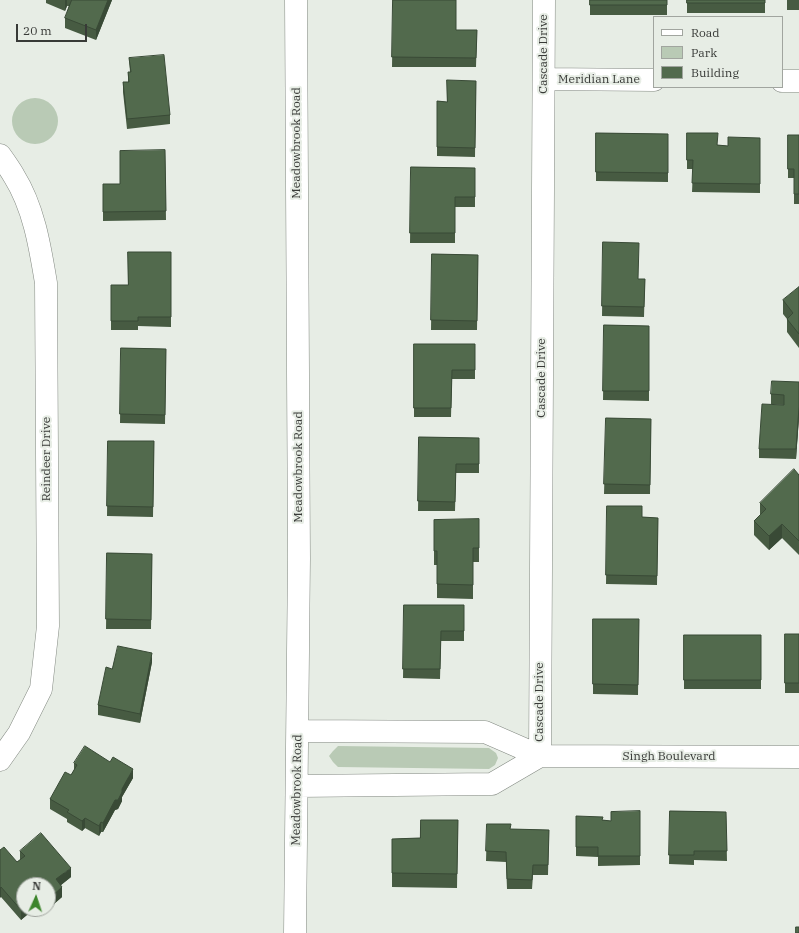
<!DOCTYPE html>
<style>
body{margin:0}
#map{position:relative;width:799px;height:933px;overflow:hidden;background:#e7ede5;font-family:"IBM Plex Serif",serif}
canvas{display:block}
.legend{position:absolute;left:653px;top:16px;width:130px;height:72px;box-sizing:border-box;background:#e7ede5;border:1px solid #a1a59f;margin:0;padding:5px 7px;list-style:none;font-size:12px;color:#383a37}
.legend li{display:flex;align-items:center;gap:8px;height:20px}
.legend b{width:20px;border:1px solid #a1a59f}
.north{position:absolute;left:16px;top:877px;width:40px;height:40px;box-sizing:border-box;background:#e7ede5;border:1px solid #a1a59f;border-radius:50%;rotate:3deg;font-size:11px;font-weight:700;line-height:16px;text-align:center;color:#383a37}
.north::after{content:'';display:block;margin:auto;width:14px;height:18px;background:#3d852c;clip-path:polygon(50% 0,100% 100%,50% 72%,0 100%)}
.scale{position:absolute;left:16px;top:24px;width:71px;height:18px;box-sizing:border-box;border:2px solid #383a37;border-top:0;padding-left:5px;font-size:12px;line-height:14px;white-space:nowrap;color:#383a37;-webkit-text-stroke:3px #e7ede5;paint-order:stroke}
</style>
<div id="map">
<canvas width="799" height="933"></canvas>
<ul class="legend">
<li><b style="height:5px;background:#fff"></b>Road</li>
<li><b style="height:11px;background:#b9cab5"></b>Park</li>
<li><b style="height:11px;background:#526a4d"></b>Building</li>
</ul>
<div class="north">N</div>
<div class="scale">20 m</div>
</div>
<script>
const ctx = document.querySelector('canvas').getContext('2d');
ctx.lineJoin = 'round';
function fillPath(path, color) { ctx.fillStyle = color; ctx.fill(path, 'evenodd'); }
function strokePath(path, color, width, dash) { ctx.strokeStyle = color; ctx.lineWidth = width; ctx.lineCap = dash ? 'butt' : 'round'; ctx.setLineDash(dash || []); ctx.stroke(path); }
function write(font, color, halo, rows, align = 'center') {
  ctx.font = font + ' "IBM Plex Serif",serif'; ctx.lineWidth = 4; ctx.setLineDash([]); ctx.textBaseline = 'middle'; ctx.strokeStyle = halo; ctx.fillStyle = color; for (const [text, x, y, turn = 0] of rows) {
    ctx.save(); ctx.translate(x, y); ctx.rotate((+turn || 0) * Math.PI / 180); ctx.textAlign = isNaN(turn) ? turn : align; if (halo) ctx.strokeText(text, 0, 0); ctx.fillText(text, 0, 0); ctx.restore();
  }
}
fillPath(new Path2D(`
 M12 121a23 23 0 1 1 46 0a23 23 0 1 1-46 0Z
 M338,746L489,748L496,753L498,758L495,765L489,769L338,767L333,762L329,756L333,751Z`), '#b9cab5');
const minor = new Path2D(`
 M544,79L654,80
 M782,81H799
 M0,155C5,162 10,169 14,176C34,208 40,247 46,283L48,626L41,689L19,733L0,760
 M298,731L485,732L540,756L799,757
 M540,756L544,0
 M297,786L492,784L540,756
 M295,933L299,558L296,0`);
strokePath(minor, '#838982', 23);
strokePath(minor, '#fff', 22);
fillPath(new Path2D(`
 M46,0H112L96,40L65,28V18L69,6H67L65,11L46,3Z
 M393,0L456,30H477L476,67H392Z
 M590,0H667V15H590Z
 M687,0H765V13H687Z
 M787,0H799V10H787Z
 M129,58L170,115V124L127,129L123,92V82H128V72H130Z
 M476,81L475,157L437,156V101L447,102Z
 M596,133L668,134V182L596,181Z
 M687,133L718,145L728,146L760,138V193L692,192L693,169H687Z
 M788,135H799V204H794V178H788Z
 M165,150L166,220L103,221V184H120Z
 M411,167L475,168V207H455V243H410Z
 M603,242L638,279H645L644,317L602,316Z
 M171,252V327L138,326V330H111V285H128Z
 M432,254L478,255L477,330H431Z
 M799,287V348L787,332V319L783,314V300Z
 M604,325L649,326V401L603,400Z
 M414,344H475V379H452L451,417H414Z
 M121,348L166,349L165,424L120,423Z
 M799,382V417L796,459L759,458V449L784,405L771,404V394Z
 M606,418L651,419L650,494H604Z
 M419,437L479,438V473H456L455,511H418Z
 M108,441H154L153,517L107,516Z
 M799,475V555L782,538L769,550L754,535V521L760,515V503Z
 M607,506L642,517L658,518L657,585L606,584Z
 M479,519V562H473V599L437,598V565H434V520Z
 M107,553L152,554L151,629H106Z
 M404,605H464V641H441L440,679L403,678Z
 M593,619H639L638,695L593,694Z
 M785,634H799V693H785Z
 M684,635H761V689H684Z
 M152,662L140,723L98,715V705L112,669Z
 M74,763L133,778L122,797V801L118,809L115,810L103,832H101L99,836L85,828L82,831L67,822V819L50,809V799L71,775L74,770Z
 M640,811V865L598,866V857L576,856V816L603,820L611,821Z
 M670,811L726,812L727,861L694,860V865L669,864Z
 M458,820L457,888L392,887V839L420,838Z
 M487,824L511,829L549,830L548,875H533L532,889H507L506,862L486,861Z
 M0,850L17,862L20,860V851L71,877L61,885L62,897L47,910L46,909H48V885L24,909H34L21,920L1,897Z`), '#475b42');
fillPath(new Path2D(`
 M65,0H67V6L65,11Z
 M108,0H112L96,40V30Z
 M799,407V417L796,459V449Z
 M782,524V538L769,550V536Z
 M152,653V662L140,723V714Z
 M133,769V778L122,797V801L118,809L115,810L103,832V823L115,800Z
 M85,818V828L82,831V821Z
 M101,822V832L99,836V826Z
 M71,868V877L56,889V879Z
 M1,887V897L0,898V888Z
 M62,887V897L47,910V909H48V900Z
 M24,908V909H34L21,920V910Z`), '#394a36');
const building = new Path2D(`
 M72,0H108L96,30L65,18Z
 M393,0H456V30H477L476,58L392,57Z
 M590,0H667V5H590Z
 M687,0H765V3H687Z
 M164,55L170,115L127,119L123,82H129L128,72H131L129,58Z
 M447,80L476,81L475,148L437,147V101L447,102Z
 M596,133L668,134V173L596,172Z
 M687,133H718L717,145L728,146V137L760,138V184L692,183L693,160H687Z
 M788,135H799V194H794V169H788Z
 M165,150L166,211L103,212V184H120V151Z
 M411,167L475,168V197H455V233H410Z
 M603,242L639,243L638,279H645L644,307L602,306Z
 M128,252H171V317H138V321H111V285H128Z
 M432,254L478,255L477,321L431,320Z
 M799,287V334L787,319L793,313L783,300Z
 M604,325L649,326V391H603Z
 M414,344H475V370H452L451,408H414Z
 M121,348L166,349L165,415L120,414Z
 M772,381L799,382V407L796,449H759L762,404L784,405V395L771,394Z
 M606,418L651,419L650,485L604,484Z
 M419,437L479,438V464H456L455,502L418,501Z
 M108,441H154L153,507L107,506Z
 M794,469L799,475V541L782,524L769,536L754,521L766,509L760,503Z
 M607,506H642V517L658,518L657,576L606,575Z
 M479,519V548H473V585L437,584V551H434V520Z
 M107,553L152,554L151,620L106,619Z
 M404,605H464V631H441L440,669H403Z
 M593,619H639L638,685L593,684Z
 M785,634H799V683H785Z
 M684,635H761V680H684Z
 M118,646L152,653L140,714L98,705L106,667L112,669Z
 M85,746L110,762L113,757L133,769L122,789V792L118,800H115L103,823L101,822L99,826L85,818L82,821L67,812L69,810L50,799L65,772L71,775L77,765L74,763Z
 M640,811V856H598V847H576V816L603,817L602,820L611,821V812Z
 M670,811L726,812L727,851H694V855H669Z
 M421,820H458L457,874L392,873V839L420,838Z
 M487,824H511L510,829L549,830L548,865H533L532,880L507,879L506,852L486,851Z
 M41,833L71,868L56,879L62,887L48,900V885H24V908L21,910L1,887L0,888V850L4,847L17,862L25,856L20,851Z
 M796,927H799V933H796Z`);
fillPath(building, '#526a4d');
strokePath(building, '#394a36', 1);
write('12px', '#383a37', '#e7ede5', [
 ["Cascade Drive",544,54,-90],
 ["Meridian Lane",599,80],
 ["Meadowbrook Road",297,143,-90],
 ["Cascade Drive",542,378,-90],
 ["Reindeer Drive",47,459,-90],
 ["Meadowbrook Road",299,467,-90],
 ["Cascade Drive",540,702,-90],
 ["Singh Boulevard",669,757],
 ["Meadowbrook Road",297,790,-89]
]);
</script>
